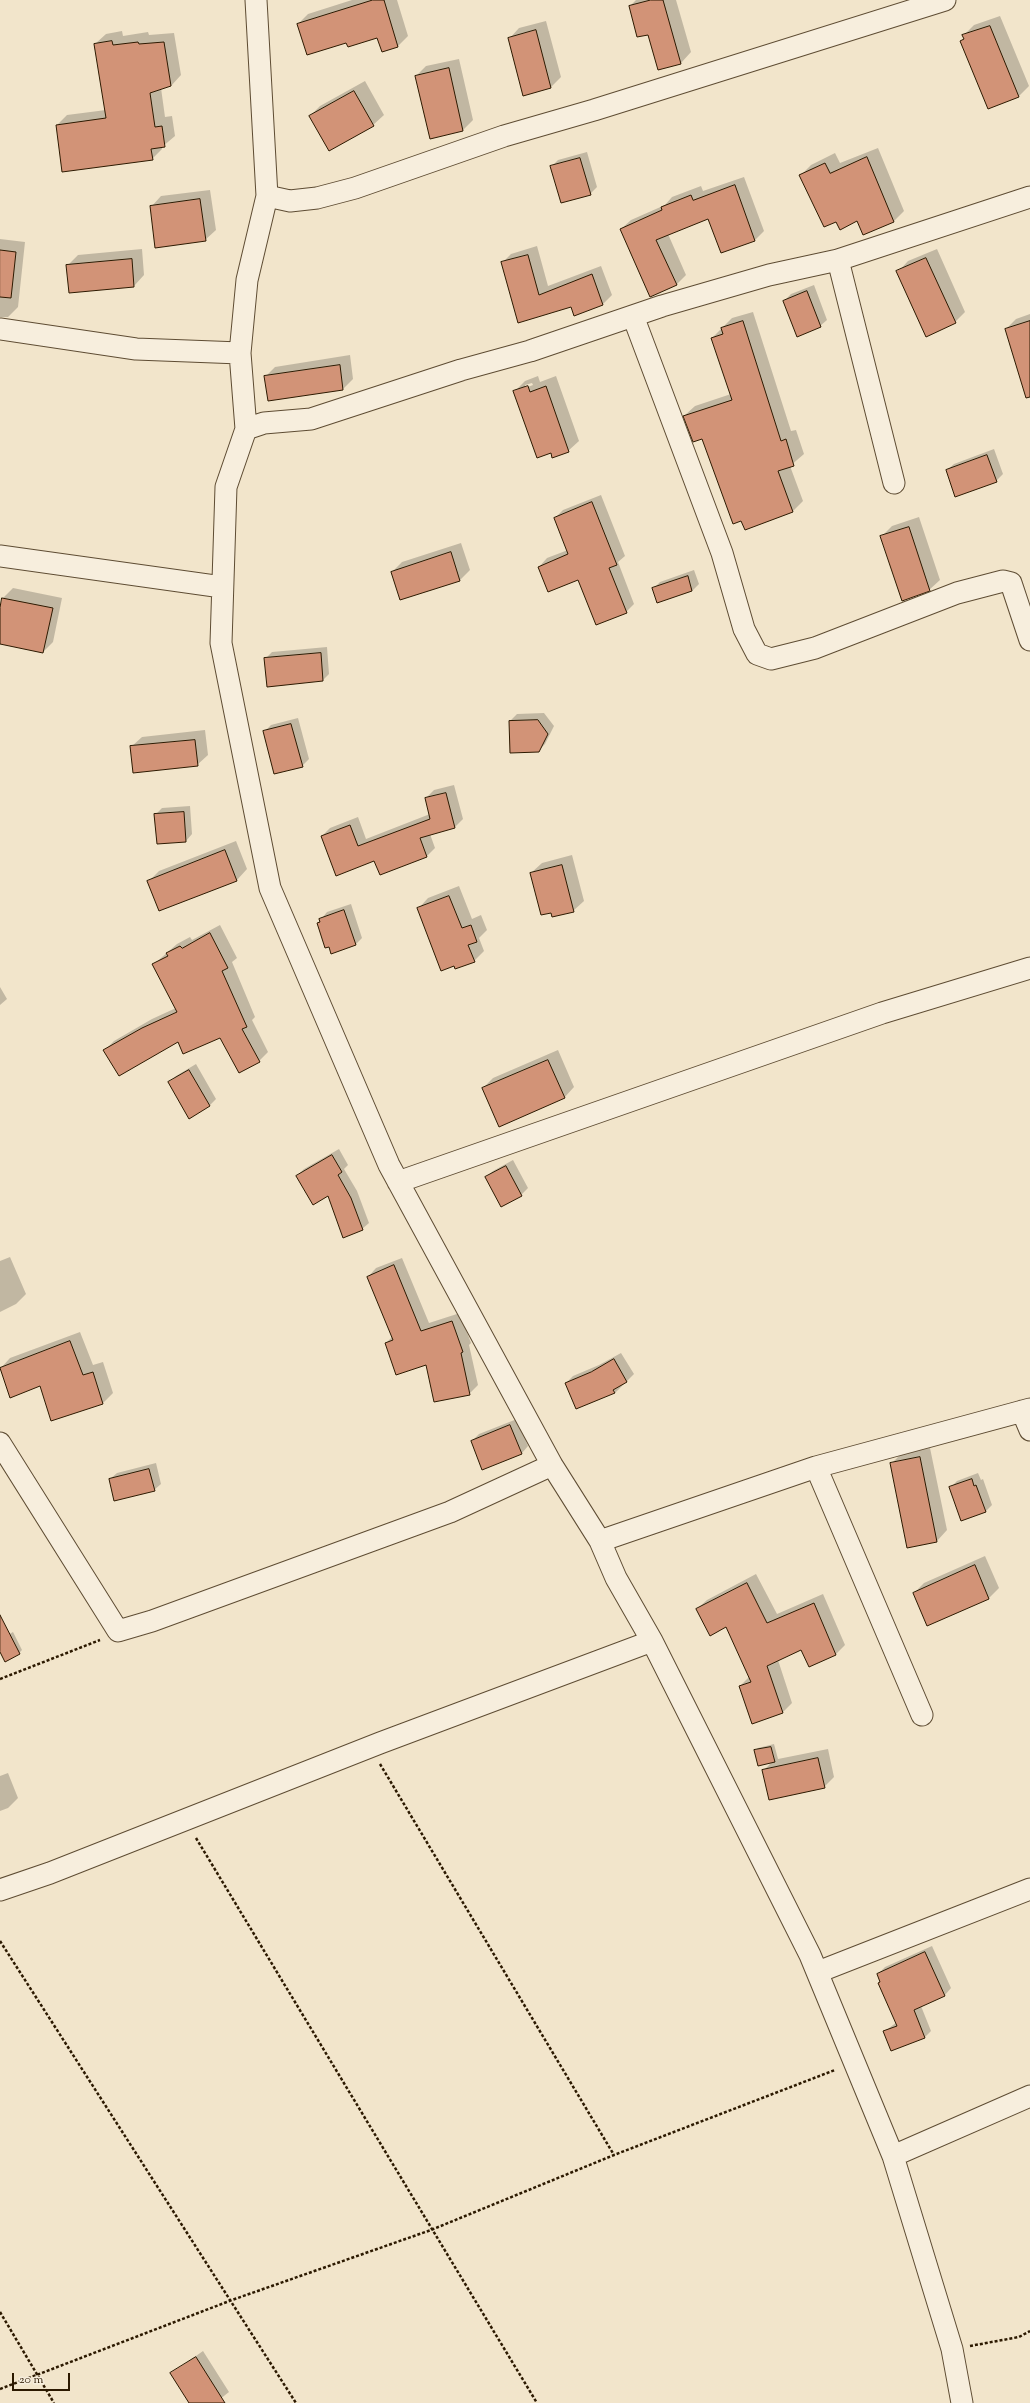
<!DOCTYPE html>
<style>
body{margin:0}
#map{position:relative;width:1030px;height:2403px;overflow:hidden;background:#f2e5cb;font-family:"Sorts Mill Goudy",serif}
canvas{display:block}
.scale{position:absolute;left:12px;top:2373px;width:58px;height:18px;box-sizing:border-box;border:2px solid #2c1900;border-top:0;padding-left:5px;font-size:12px;line-height:14px;white-space:nowrap;color:#2c1900;-webkit-text-stroke:3px #f7eedd;paint-order:stroke}
</style>
<div id="map">
<canvas width="1030" height="2403"></canvas>
<div class="scale">20 m</div>
</div>
<script>
const ctx = document.querySelector('canvas').getContext('2d');
ctx.lineJoin = 'round';
function fillPath(path, color) { ctx.fillStyle = color; ctx.fill(path, 'evenodd'); }
function strokePath(path, color, width, dash) { ctx.strokeStyle = color; ctx.lineWidth = width; ctx.lineCap = dash ? 'butt' : 'round'; ctx.setLineDash(dash || []); ctx.stroke(path); }
fillPath(new Path2D(`
 M352,0H397L408,36L398,46L382,51L378,36L347,42L298,24L308,14Z
 M636,0H676L691,52L681,63L658,69L649,33L630,6Z
 M1000,16L1029,86L1019,96L988,108L961,42L965,38L964,35L974,25Z
 M546,21L561,77L551,87L509,39L519,28Z
 M122,31L123,36L148,32L149,35L174,33L181,75L171,86L161,88L165,117L172,116L175,136L162,147V149L152,159L57,125L67,115L106,110L95,44L106,34Z
 M459,59L473,120L463,130L431,138L416,76L426,66Z
 M365,81L384,115L373,125L310,116L320,106Z
 M878,148L904,211L894,221L864,233L858,220H836L801,175L811,165L835,153L840,163Z
 M587,152L597,187L590,194L551,167L558,160Z
 M744,177L764,231L754,241L709,218L668,234L686,275L676,285L621,229L631,220L665,205L672,197L701,186L703,191Z
 M210,190L216,230L205,240L151,207L161,196Z
 M0,239L25,242L18,307L8,317H0Z
 M537,246L548,286L601,266L612,295L603,304L575,315L572,306L519,321L502,263L511,254Z
 M142,249L144,275L134,286L67,266L78,255Z
 M937,249L965,312L955,322L898,272L908,261Z
 M814,285L827,320L820,326L784,301L791,294Z
 M753,312L791,431L796,430L804,454L790,466L803,501L793,511L703,438L684,416L695,406L731,394L712,338L732,318Z
 M1030,314V394L1006,329L1016,319Z
 M350,355L353,379L343,389L269,400L265,377L275,367Z
 M538,376L540,382L556,376L579,441L568,451L551,452L515,391L525,381ZM532,383L533,385L525,388V385Z
 M994,449L1003,474L996,481L947,470L954,464Z
 M601,495L625,556L618,562L634,604L626,612L579,579L539,567L547,558L568,550L555,518L563,510Z
 M919,517L940,580L929,590L881,537L892,526Z
 M461,543L470,570L460,580L401,599L392,572L402,562Z
 M694,570L699,584L692,591L658,602L654,588L660,582Z
 M13,588L62,598L53,642L43,652L0,643V613L3,598Z
 M327,647L329,674L323,680L265,659L272,652Z
 M544,713L554,726L545,744L538,751L510,721L517,714Z
 M298,718L309,759L302,766L264,732L271,725Z
 M205,730L208,755L197,765L131,747L142,737Z
 M454,785L463,819L455,827L430,834L435,848L427,856L375,860L322,836L330,828L358,817L366,839L430,814L426,798L434,790Z
 M190,806L192,834L186,841L155,815L162,808Z
 M236,841L247,869L237,880L160,910L149,881L159,871Z
 M572,855L584,901L573,911H551L531,873L542,863Z
 M459,886L472,919L481,915L487,930L479,938L484,951L474,961L418,909L428,898Z
 M351,904L362,938L356,944L318,923L327,912Z
 M220,925L237,958L232,962L255,1017L252,1020L268,1052L259,1061L221,1037L105,1050L114,1041L152,1019L176,1008L153,965L177,944L190,937L192,940Z
 M0,987L7,999L0,1005Z
 M558,1050L574,1087L564,1098L483,1088L493,1078Z
 M196,1064L216,1099L210,1105L190,1117L169,1083L176,1076Z
 M339,1149L348,1165L344,1169L357,1191L369,1223L362,1229L328,1195L297,1176L304,1169Z
 M513,1160L528,1188L521,1195L501,1205L486,1177L493,1171Z
 M10,1257L26,1294L16,1304L0,1312V1261Z
 M402,1258L429,1323L460,1313L471,1343L469,1345L478,1385L469,1394L427,1363L386,1343L393,1336L368,1277L376,1268Z
 M80,1332L93,1365L103,1362L113,1393L103,1403L41,1385L11,1396L0,1369L10,1358Z
 M621,1353L634,1374L615,1393L566,1383L573,1376L599,1365Z
 M517,1419L528,1446L522,1453L472,1441L479,1434Z
 M930,1448L947,1530L937,1541L908,1547L891,1464L901,1454Z
 M156,1463L161,1484L154,1490L110,1479L117,1473Z
 M978,1473L981,1480L983,1479L992,1505L985,1512L951,1487L957,1481Z
 M985,1556L999,1588L989,1598L928,1624L914,1593L924,1583Z
 M756,1574L777,1614L823,1594L845,1645L836,1654L802,1649L778,1660L792,1703L783,1712L752,1723L740,1686L750,1676L727,1626L697,1609L707,1600Z
 M13,1632L22,1650L19,1653L0,1650V1639Z
 M774,1744L778,1759L828,1749L834,1777L824,1787L763,1771L772,1762L755,1751L758,1748Z
 M8,1773L18,1798L8,1808L0,1811V1776Z
 M932,1946L951,1988L945,1995L921,2006L931,2031L924,2038L885,2031L897,2022L878,1974L885,1967Z
 M203,2351L229,2392L215,2403H190L172,2373Z`), '#0003');
const building = new Path2D(`
 M373,0H384L398,47L382,52L377,38L348,47L346,43L307,55L297,24Z
 M651,0H663L681,64L658,70L648,35L637,37L629,6Z
 M990,26L1019,97L988,109L960,41L964,39L962,35Z
 M536,30L551,88L523,96L508,38Z
 M112,41L113,45L138,42L139,44L164,42L171,86L150,93L155,127L162,126L165,147L151,149L153,160L62,172L56,125L106,118L94,44Z
 M449,68L463,131L430,139L415,76Z
 M354,91L374,126L329,151L309,116Z
 M867,157L894,222L863,235L857,221L840,230L836,222L824,227L799,175L825,163L830,173Z
 M580,158L591,195L561,203L550,166Z
 M735,185L755,241L721,253L708,219L656,240L677,285L650,297L620,229L662,210L661,207L691,195L693,200Z
 M200,199L206,241L155,248L150,206Z
 M0,250L16,252L11,298L0,297Z
 M528,255L539,295L592,274L603,305L574,316L571,307L518,323L501,262Z
 M926,258L956,323L926,337L896,271Z
 M132,259L134,287L69,293L66,265Z
 M807,291L821,327L797,337L783,301Z
 M743,321L781,441L786,439L794,466L778,471L793,512L745,530L741,521L733,524L702,439L693,442L683,416L732,400L711,338L723,334L721,328Z
 M1030,321V397L1026,398L1005,329Z
 M340,365L343,390L268,401L264,376Z
 M528,386L530,392L546,386L569,452L552,458L551,453L537,458L513,391Z
 M987,455L997,482L955,497L946,470Z
 M592,502L617,565L609,568L627,613L596,625L578,580L548,592L538,567L568,554L554,518Z
 M909,527L930,591L902,601L880,536Z
 M451,552L460,581L400,600L391,572Z
 M688,576L692,591L657,603L652,588Z
 M2,598L53,608L43,653L0,644V608Z
 M321,653L323,681L267,687L264,658Z
 M538,720L548,734L539,752L510,753L509,721Z
 M291,724L303,767L274,774L263,731Z
 M195,740L198,766L133,773L130,746Z
 M446,793L455,828L420,838L427,857L380,875L374,861L336,876L321,836L350,825L358,846L430,819L425,798Z
 M184,812L186,842L157,844L154,814Z
 M225,850L237,881L159,911L147,881Z
 M562,865L574,912L552,917L551,913L541,915L530,873Z
 M449,896L462,928L471,925L477,942L468,945L475,962L455,969L454,966L441,971L417,908Z
 M344,910L356,945L331,954L329,947L325,948L317,923L320,922L319,919Z
 M210,933L228,968L222,971L247,1027L242,1029L260,1062L239,1073L220,1038L183,1054L178,1042L119,1076L103,1050L142,1028L177,1012L152,964L168,956L166,953L180,946L182,948Z
 M548,1060L565,1098L499,1127L482,1088Z
 M189,1070L210,1106L189,1119L168,1082Z
 M332,1155L342,1172L338,1175L351,1198L363,1230L343,1238L328,1196L313,1205L296,1176Z
 M506,1166L522,1196L501,1207L485,1177Z
 M394,1265L421,1331L452,1321L463,1352L461,1353L470,1395L434,1402L426,1365L396,1375L385,1343L393,1340L367,1277Z
 M70,1341L83,1375L93,1372L103,1404L51,1421L40,1386L10,1398L0,1368Z
 M614,1359L627,1382L613,1390L615,1393L576,1409L565,1383L591,1372Z
 M510,1425L522,1454L482,1470L471,1441Z
 M920,1457L937,1542L907,1548L890,1463Z
 M149,1469L155,1491L114,1501L109,1479Z
 M972,1479L974,1486L976,1485L986,1512L961,1521L949,1487Z
 M975,1565L989,1599L927,1626L913,1593Z
 M747,1583L767,1623L814,1603L836,1655L809,1667L801,1650L767,1666L783,1713L752,1724L739,1686L751,1682L726,1627L710,1636L696,1609Z
 M0,1615L20,1654L5,1662L0,1652Z
 M771,1747L775,1762L758,1766L754,1750Z
 M818,1758L825,1788L769,1800L762,1770Z
 M925,1952L945,1996L914,2010L925,2038L891,2051L883,2031L897,2026L878,1983L880,1982L877,1974Z
 M196,2357L225,2403H189L170,2373Z`);
fillPath(building, '#d29377');
strokePath(building, '#2c1900', 1);
const street = new Path2D(`
 M256,0L267,196L247,280L240,353L246,429L226,487L221,643L270,888L389,1165L552,1465L600,1541L616,1578L652,1641L810,1955L893,2156L952,2349L962,2403
 M267,196L290,201L317,198L355,188L504,136L594,110L945,0
 M838,260L894,483
 M633,316L722,553L744,629L757,654L771,659L815,648L957,593L1003,581L1011,583L1030,640
 M0,329L136,349L240,353
 M246,429L264,423L311,419L461,370L530,351L662,306L769,275L838,260L1030,197
 M0,556L222,587
 M398,1182L882,1013L1030,968
 M1022,1411L1030,1430
 M0,1443L118,1631L152,1621L450,1512L552,1465
 M816,1467L922,1715
 M600,1541L816,1467L1030,1409
 M0,1890L50,1873L380,1743L652,1641
 M818,1972L1030,1889
 M893,2156L1030,2096`);
strokePath(street, '#5e4c33', 23);
strokePath(new Path2D(`
 M0,1679L100,1640
 M380,1764L614,2155
 M196,1838L537,2403
 M0,1941L296,2403
 M0,2312L54,2403
 M970,2346L1019,2337L1030,2331
 M0,2389L232,2300L431,2230L614,2155L835,2070`), '#2c1900', 2.5, [3, 2]);
strokePath(street, '#f7eedd', 21);
</script>
